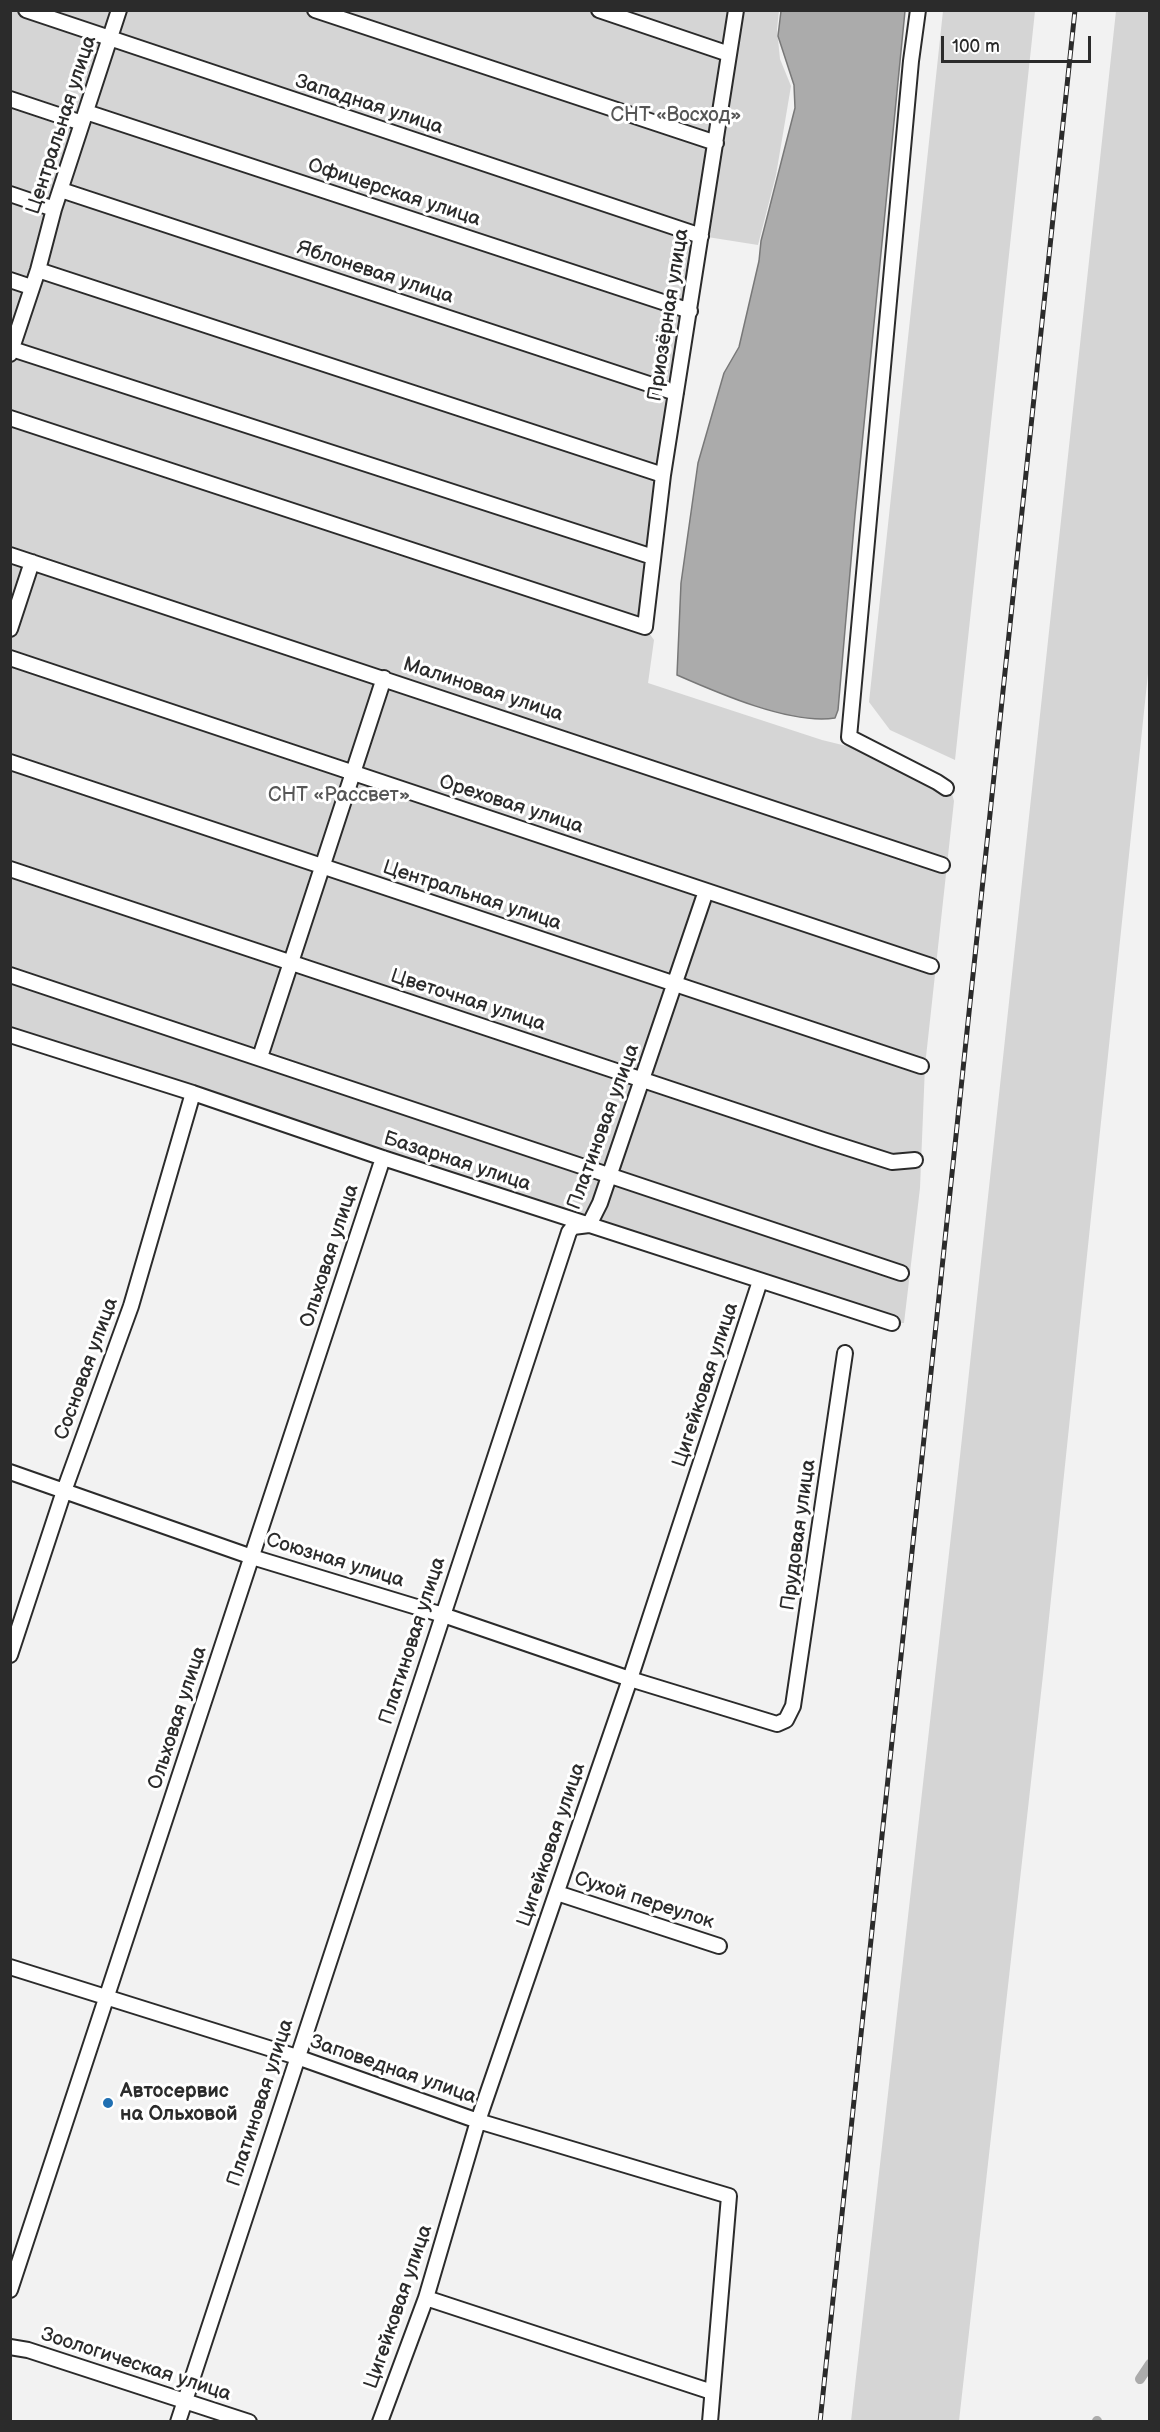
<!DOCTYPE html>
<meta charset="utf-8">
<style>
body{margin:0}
#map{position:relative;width:1160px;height:2432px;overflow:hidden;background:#f2f2f2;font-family:"Balsamiq Sans",sans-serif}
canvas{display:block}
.frame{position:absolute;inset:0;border:12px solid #2b2b2b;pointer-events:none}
.scale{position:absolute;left:941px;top:36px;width:150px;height:27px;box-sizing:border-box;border:3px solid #2b2b2b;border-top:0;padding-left:8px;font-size:18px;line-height:21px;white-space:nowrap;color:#2b2b2b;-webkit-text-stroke:4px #fff;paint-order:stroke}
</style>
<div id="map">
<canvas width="1160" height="2432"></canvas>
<div class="frame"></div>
<div class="scale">100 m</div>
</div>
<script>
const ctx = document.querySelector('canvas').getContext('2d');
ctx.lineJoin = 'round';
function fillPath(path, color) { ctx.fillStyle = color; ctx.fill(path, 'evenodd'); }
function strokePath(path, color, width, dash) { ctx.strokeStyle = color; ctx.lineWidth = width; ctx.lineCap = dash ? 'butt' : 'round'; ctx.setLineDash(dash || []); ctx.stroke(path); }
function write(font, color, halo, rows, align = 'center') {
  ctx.font = font + ' "Balsamiq Sans",sans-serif'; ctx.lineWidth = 6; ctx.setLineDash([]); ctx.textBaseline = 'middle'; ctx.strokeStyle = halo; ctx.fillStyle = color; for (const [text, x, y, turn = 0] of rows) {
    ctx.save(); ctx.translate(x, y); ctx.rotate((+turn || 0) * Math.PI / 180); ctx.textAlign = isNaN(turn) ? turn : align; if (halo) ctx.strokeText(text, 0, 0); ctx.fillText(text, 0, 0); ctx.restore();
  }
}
fillPath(new Path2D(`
 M11,11H779L777,29L780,59L791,86L776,175L758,245L701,236L645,627L654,640L648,683L822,740L871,752L951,790L954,801L925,1066L920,1188L904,1323H892L11,1035Z
 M943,11H1035L955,760L890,730L869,702Z
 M1116,11H1149V664L1043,1675L959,2421H851L960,1456Z`), '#d5d5d5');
const water = new Path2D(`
 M781,11H905L855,515L838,710L835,718C791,725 718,693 677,675L681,583L698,463L724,373L739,347L759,261L761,241L795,108L794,85L778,36Z`);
fillPath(water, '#ababab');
strokePath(water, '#787878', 1.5);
strokePath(new Path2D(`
 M1140,2379L1150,2364
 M1097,2422V2421`), '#ababab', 10);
const minor = new Path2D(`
 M26,10L701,236
 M315,10L716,143
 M599,10L729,54
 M918,10L911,61L849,737L937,782L946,788
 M10,99L82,123
 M86,112L690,311
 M61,190L676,393
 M10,194L54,209
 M38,270L663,475
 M10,280L31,287
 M12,349L653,557
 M10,354L38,270L54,209L119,10
 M10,418L645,627L663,475L736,10
 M10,555L942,865
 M10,629L32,562
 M10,658L931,966
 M10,762L921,1066
 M10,869L823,1140L892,1162L915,1160
 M10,975L901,1273
 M10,1035L193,1093L383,1158L892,1323
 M260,1057L384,678
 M10,1472L252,1557L443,1615L630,1679L777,1724L786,1720L793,1706L845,1353
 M10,1655L64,1491L131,1306L193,1093
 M557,1893L719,1946
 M10,1967L297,2057L478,2121L729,2196L710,2422
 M10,2290L383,1158
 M426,2298L712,2392
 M10,2347L28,2350L249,2422
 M178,2422L569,1232L573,1227L589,1225L600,1203L706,891
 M380,2422L426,2298L478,2121L630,1679L760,1281`);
strokePath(minor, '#2b2b2b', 18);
strokePath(minor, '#fff', 14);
const rail = new Path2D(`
 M820,2422L1075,10`);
strokePath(rail, '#2b2b2b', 5);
strokePath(rail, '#fff', 3, [9]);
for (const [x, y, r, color] of [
 [108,2103,6,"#1f6fb2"]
]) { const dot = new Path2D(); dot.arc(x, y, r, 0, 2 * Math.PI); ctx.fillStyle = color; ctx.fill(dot); strokePath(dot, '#fff', 2); }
write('20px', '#2b2b2b', '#fff', [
 ["Западная улица",369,105,18],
 ["Центральная улица",62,125,-72],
 ["Офицерская улица",394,193,18],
 ["Яблоневая улица",375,273,18],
 ["Приозёрная улица",669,315,-81],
 ["Малиновая улица",483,690,18],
 ["Ореховая улица",511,805,18],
 ["Центральная улица",472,896,18],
 ["Цветочная улица",468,1001,18],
 ["Платиновая улица",604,1127,-70],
 ["Базарная улица",457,1162,18],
 ["Ольховая улица",330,1256,-72],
 ["Сосновая улица",87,1369,-70],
 ["Цигейковая улица",706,1385,-72],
 ["Прудовая улица",799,1535,-82],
 ["Союзная улица",335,1561,17],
 ["Платиновая улица",413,1641,-72],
 ["Ольховая улица",178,1718,-72],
 ["Цигейковая улица",552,1845,-71],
 ["Сухой переулок",644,1901,18],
 ["Заповедная улица",393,2070,19],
 ["Платиновая улица",261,2103,-72],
 ["Цигейковая улица",399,2307,-71],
 ["Зоологическая улица",136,2365,18]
]);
write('20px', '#565656', '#fff', [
 ["СНТ «Восход»",676,116],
 ["СНТ «Рассвет»",339,796]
]);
write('bold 20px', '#2b2b2b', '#fff', [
 ["Автосервис",120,2092],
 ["на Ольховой",120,2115]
], 'left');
</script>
